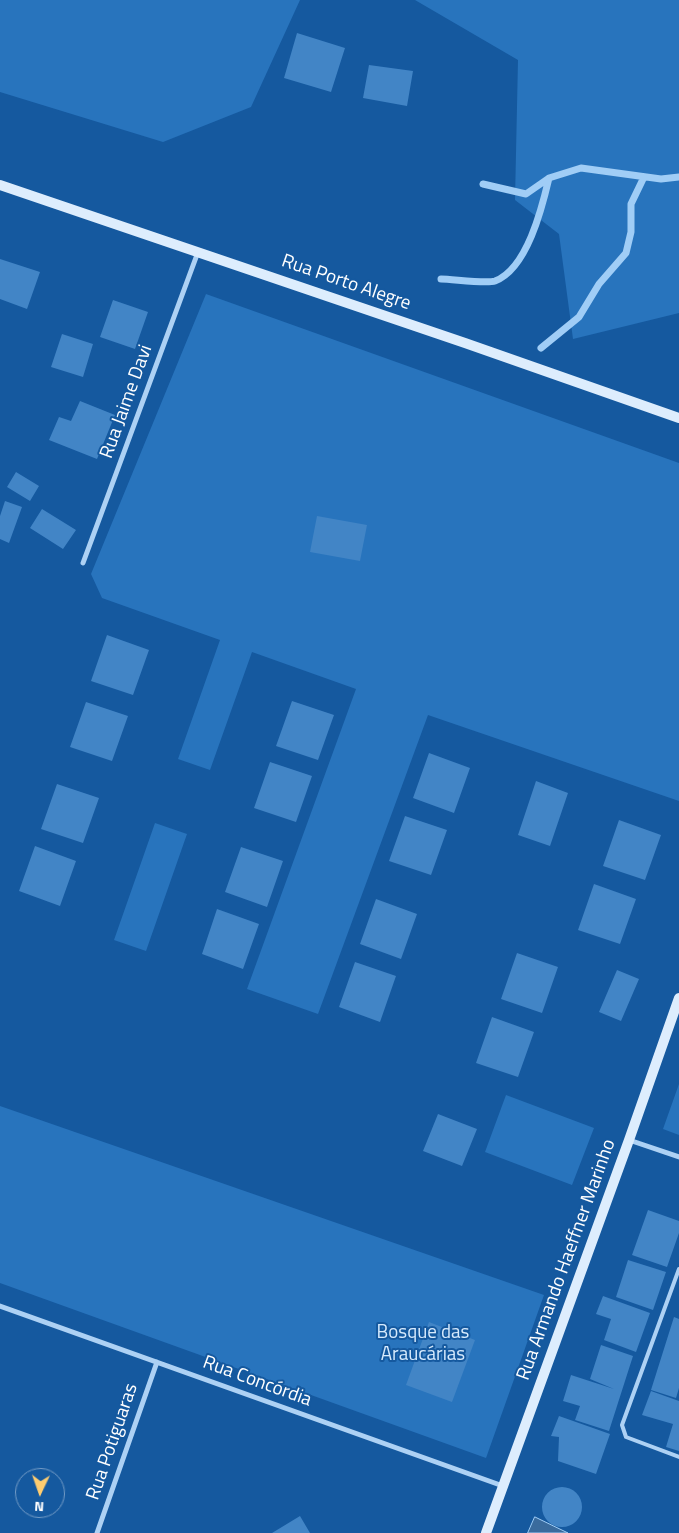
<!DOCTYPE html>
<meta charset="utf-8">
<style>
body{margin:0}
#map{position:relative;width:679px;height:1533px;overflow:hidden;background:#15599f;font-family:"Titillium Web",sans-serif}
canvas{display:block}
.north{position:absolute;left:15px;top:1468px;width:50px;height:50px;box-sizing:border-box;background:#15599f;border:1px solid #739bc5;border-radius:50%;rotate:183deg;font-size:14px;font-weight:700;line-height:20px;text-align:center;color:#fff}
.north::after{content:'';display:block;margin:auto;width:18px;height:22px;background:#ffcd70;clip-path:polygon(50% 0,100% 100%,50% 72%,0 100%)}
</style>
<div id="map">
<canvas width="679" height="1533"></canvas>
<div class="north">N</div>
</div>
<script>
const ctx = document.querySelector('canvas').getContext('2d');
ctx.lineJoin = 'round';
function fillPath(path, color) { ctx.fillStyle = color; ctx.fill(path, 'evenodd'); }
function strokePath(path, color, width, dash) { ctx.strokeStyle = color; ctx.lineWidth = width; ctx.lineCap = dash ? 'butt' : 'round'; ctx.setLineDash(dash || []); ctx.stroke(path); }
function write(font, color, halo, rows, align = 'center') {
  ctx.font = font + ' "Titillium Web",sans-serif'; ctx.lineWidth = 4; ctx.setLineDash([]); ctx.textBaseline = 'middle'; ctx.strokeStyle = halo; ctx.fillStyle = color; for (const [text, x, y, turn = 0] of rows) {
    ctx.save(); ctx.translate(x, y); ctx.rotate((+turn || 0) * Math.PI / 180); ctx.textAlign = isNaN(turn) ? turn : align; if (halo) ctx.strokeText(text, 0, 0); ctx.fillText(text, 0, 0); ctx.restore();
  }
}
fillPath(new Path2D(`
 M0,0H300L251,107L163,142L0,92Z
 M415,0H679V313L573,339L559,234L515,200L518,60Z
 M206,294L679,463V801L428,715L318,1014L247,989L356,689L252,652L210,770L178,759L220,640L102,598L91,574Z
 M155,823L187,834L146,951L114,940Z
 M679,1084V1135L663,1129Z
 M506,1095L594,1128L572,1185L485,1152Z
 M0,1106L544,1295L486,1458L0,1283Z`), '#2874bd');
const water = new Path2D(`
 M535,1517L568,1533H528Z`);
fillPath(water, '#3a6b9d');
strokePath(water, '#a0cdf6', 1);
strokePath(new Path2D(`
 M483,184L526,194L549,178L581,168L661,179L679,177
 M441,279C452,279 486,284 495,281C527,269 542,208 549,178
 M541,348L579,317L599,284L626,253L631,232V204L644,177`), '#a0cdf6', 7);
fillPath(new Path2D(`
 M297,33L345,48L331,92L284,78Z
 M369,65L413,71L407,106L363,98Z
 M0,259L40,272L27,309L0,299Z
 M113,300L148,312L135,349L100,337Z
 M62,334L93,344L83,377L51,367Z
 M80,401L115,415L97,459L49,440L59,417L71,421Z
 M16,472L39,486L30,501L7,487Z
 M5,501L22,507L9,543L0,539V516Z
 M42,509L76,530L63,549L30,528Z
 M317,516L367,525L360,561L310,552Z
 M107,635L149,650L133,695L91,681Z
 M292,701L334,715L318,760L276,746Z
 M86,702L128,716L112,761L70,747Z
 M429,753L470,768L454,813L413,798Z
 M270,762L312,776L296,822L254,808Z
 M536,781L568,793L550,846L518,835Z
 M57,784L99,798L83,843L41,829Z
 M405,816L447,830L431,875L389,861Z
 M619,820L661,835L645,880L603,866Z
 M35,846L76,861L60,906L19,891Z
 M241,847L283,861L267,907L225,892Z
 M594,884L636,899L620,944L578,930Z
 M376,899L417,914L401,959L360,944Z
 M217,909L259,924L243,969L202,954Z
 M517,953L558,967L542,1013L501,999Z
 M355,962L396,976L380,1022L339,1007Z
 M617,970L639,979L621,1021L599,1012Z
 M492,1017L534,1032L518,1077L476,1063Z
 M438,1114L477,1129L462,1166L423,1151Z
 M648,1210L679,1221V1233L667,1267L632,1255Z
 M628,1260L666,1272L653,1310L616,1297Z
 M603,1296L650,1313L636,1352L604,1340L611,1319L596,1314Z
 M674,1317L679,1319V1388L676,1398L651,1390Z
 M429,1322L475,1340L452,1402L406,1385Z
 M601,1345L633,1356L609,1431L575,1420L580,1406L563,1401L571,1375L614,1389L590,1379Z
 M651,1391L679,1401V1451L666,1447L673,1424L642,1415Z
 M559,1416L610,1434L596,1474L558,1461L559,1437L551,1436Z
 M542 1507a20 20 0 1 1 40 0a20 20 0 1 1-40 0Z
 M300,1516L310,1533H272Z`), '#4285c6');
strokePath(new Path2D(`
 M679,1269L622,1425L626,1437L679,1457`), '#add1f4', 4);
strokePath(new Path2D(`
 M83,563L198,252
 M629,1140L679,1157
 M0,1306L503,1486
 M97,1533L157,1362`), '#add1f4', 5);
strokePath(new Path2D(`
 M0,185L465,343L679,418
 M486,1533L629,1140L679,998`), '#ddedfd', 10);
write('19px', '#fff', '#15599f', [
 ["Rua Porto Alegre",346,283,19],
 ["Rua Jaime Davi",127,402,-70],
 ["Rua Armando Haeffner Marinho",567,1260,-70],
 ["Rua Concórdia",257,1382,20],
 ["Rua Potiguaras",113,1442,-71]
]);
write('19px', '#d6eafd', '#15599f', [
 ["Bosque das",423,1333],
 ["Araucárias",423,1355]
]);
</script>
